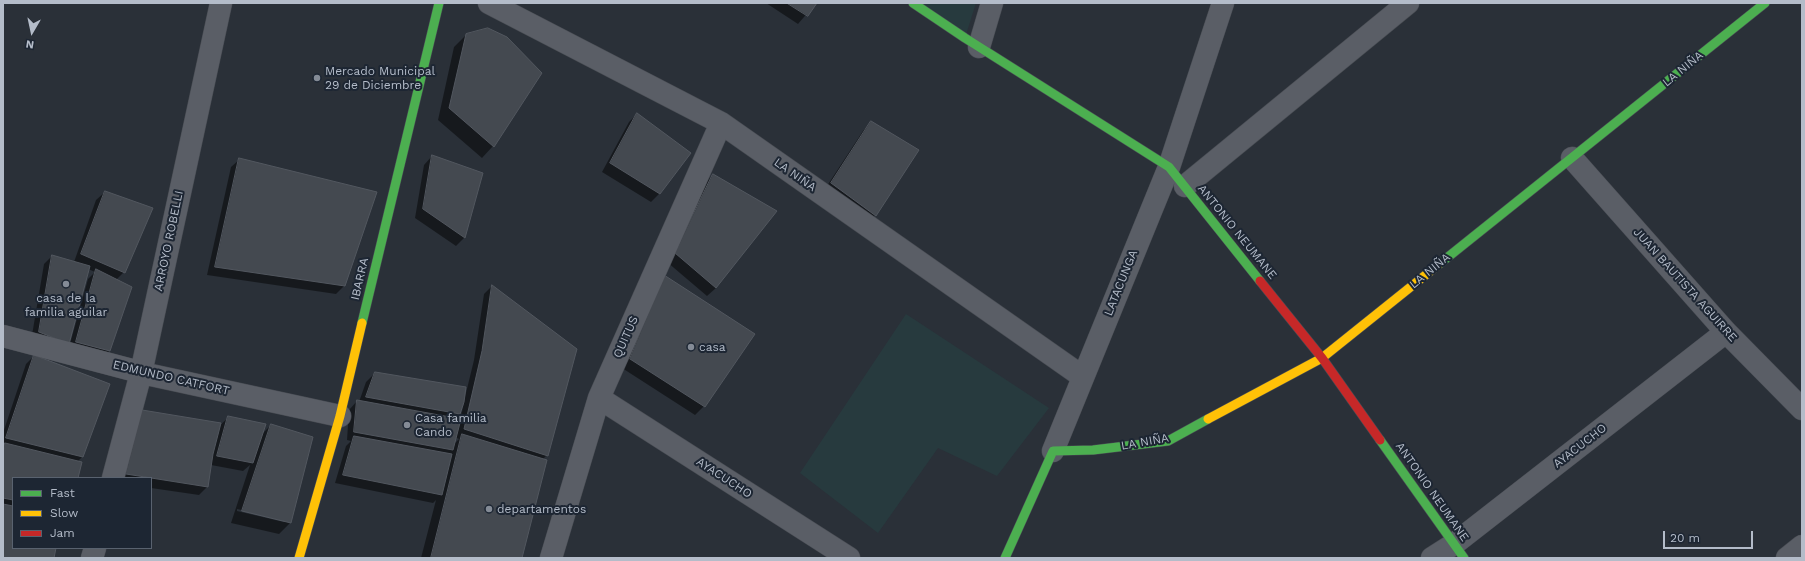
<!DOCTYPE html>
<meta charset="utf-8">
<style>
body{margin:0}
#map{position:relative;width:1805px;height:561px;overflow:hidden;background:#2a3038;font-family:"Work Sans",sans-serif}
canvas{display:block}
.frame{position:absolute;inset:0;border:4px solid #b4bcc9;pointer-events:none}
.legend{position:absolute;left:12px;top:477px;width:140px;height:72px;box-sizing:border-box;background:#1d2633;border:1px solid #59626f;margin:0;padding:5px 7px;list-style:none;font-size:12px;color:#b4bcc9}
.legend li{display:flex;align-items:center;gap:8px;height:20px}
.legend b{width:20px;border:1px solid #59626f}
.north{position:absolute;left:12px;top:12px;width:40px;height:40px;-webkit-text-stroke:3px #1d2633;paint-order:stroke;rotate:189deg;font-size:11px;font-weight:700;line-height:16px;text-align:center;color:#b4bcc9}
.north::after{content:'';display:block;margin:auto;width:14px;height:18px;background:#b4bcc9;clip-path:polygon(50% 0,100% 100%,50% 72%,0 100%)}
.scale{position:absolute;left:1663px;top:531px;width:90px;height:18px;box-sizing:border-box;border:2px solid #b4bcc9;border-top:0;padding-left:5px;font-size:12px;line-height:14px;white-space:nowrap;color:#b4bcc9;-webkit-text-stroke:3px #1d2633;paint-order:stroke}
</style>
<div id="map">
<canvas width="1805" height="561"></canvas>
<div class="frame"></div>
<ul class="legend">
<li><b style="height:5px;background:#4caf50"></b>Fast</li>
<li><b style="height:5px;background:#ffc107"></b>Slow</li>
<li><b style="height:5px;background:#c62828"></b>Jam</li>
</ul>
<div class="north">N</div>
<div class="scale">20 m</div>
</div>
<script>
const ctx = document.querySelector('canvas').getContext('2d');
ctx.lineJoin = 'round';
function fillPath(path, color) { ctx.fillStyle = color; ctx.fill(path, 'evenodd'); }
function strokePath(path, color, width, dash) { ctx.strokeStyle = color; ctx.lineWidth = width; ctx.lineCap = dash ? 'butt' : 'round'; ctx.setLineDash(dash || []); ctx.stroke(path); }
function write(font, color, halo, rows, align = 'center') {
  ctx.font = font + ' "Work Sans",sans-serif'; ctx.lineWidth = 4; ctx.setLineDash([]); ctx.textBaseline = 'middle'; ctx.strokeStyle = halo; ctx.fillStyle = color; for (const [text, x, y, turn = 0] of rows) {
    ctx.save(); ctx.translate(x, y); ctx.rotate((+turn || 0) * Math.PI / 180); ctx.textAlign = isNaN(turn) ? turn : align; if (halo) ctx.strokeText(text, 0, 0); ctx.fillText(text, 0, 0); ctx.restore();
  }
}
fillPath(new Path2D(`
 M913,3H976L965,38Z
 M906,314L1049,408L997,476L938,448L878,533L800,473Z`), '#273a3e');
fillPath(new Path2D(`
 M766,3H816L798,24Z
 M466,35L493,146L482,158L438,120L454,47Z
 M637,114L690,153L659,194L651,202L602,172L629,122Z
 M871,122L918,150L875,215L866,224L823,192L863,131Z
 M432,156L482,173L464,238L456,246L415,218L424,165Z
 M240,159L344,286L336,294L207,275L231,167Z
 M713,175L716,288L707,296L667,262L705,183Z
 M105,192L124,272L116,280L109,351L101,359L68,351L88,279L95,272L88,269L68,344L31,341L44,264L52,256L74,262L96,200Z
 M656,285L754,334L704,406L695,415L622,368Z
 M492,286L547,455L543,459L521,558H421L436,500L433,503L335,483L346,446L351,441L347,440L349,410L357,401L359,402L366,382L375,373L465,397L474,360L484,294ZM463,403H464L460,420L453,418L459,413ZM455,437L459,439L454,444Z
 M34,356L109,384L82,457L77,462L76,478H13V548H55L53,558H3V433L26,364Z
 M229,417L261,435L271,425L290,523L279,534L231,523L250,465L243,471L211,465L207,487L199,495L151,488V478H119L134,420L219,426ZM237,509L284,520V522L237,511Z`), '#0007');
const building = new Path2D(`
 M787,3H817L808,16Z
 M488,28L507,37L542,73L494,147L449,108L466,34Z
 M637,113L691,153L660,194L610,163Z
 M871,121L919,150L876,216L831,183Z
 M432,155L483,173L465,238L423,209Z
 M239,158L377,192L345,286L215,267Z
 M713,174L777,211L716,288L675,253Z
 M105,191L153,208L125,273L81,254Z
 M52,255L90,266L69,344L39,332Z
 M96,269L132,287L110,351L76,342Z
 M664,275L755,334L705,407L630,359Z
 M492,285L577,349L548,456L464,429L482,351Z
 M34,355L110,384L83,457L6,438Z
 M375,372L466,387L464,402L460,414L366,397Z
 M357,400L461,419L453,450L354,432Z
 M142,410L221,423L213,454L208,487L126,474Z
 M228,416L266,424L253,463L217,456Z
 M271,424L313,437L291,523L242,511Z
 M462,434L547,460L522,558H431Z
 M354,436L452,454L442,495L343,475Z
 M5,443L82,462L78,478H13V500L3,498V453Z
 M3,504L13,506V548H56L54,558H3Z`);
fillPath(building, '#444950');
strokePath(building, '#52575f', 1);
const street = new Path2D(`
 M489,3L721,123L1083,377
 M979,47L992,3
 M1572,158L1726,332L1802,409
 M1185,186L1408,3
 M3,336L151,375L340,416
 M599,398L849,558
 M1053,451L1169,167L1223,3
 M113,478L141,373L221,3
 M92,558L95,548
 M551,558L599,398L721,123
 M1432,558L1454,544L1726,332
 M1787,558L1802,546`);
const fast = new Path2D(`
 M913,3L965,38L1169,167L1260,281
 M1438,265L1765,3
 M362,323L439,3
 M1380,440L1464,558
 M1005,558L1053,451L1093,450L1168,441L1208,419`);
const slow = new Path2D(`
 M1208,419L1322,358L1438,265
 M299,558L340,416L362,323`);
const jam = new Path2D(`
 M1260,281L1322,358L1380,440`);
strokePath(street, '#484c53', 23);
strokePath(fast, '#484c53', 10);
strokePath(slow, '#484c53', 10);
strokePath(jam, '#484c53', 10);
strokePath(street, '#5a5e66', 22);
strokePath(fast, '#4caf50', 9);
strokePath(slow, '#ffc107', 9);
strokePath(jam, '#c62828', 9);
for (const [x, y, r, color] of [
 [317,78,4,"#848b96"],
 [66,284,4,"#848b96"],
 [691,347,4,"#848b96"],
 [407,425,4,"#848b96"],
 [489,509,4,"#848b96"]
]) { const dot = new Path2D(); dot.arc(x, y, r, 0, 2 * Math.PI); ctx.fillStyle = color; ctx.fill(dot); strokePath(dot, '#1d2633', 1.5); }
write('12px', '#b4bcc9', '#1d2633', [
 ["LA NIÑA",1683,69,-39],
 ["LA NIÑA",795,175,35],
 ["ANTONIO NEUMANE",1237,232,51],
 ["ARROYO ROBELLI",169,241,-78],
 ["LA NIÑA",1430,271,-39],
 ["IBARRA",360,279,-77],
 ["LATACUNGA",1121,283,-68],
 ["JUAN BAUTISTA AGUIRRE",1685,285,48],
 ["QUITUS",626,337,-66],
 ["EDMUNDO CATFORT",171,378,13],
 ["LA NIÑA",1145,442,-10],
 ["AYACUCHO",1580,446,-38],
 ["AYACUCHO",724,478,33],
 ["ANTONIO NEUMANE",1432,492,55]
]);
write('12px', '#b4bcc9', '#1d2633', [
 ["Mercado Municipal",325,71],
 ["29 de Diciembre",325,85],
 ["casa de la",66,298,"center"],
 ["familia aguilar",66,312,"center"],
 ["casa",699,347],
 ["Casa familia",415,418],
 ["Cando",415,432],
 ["departamentos",497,509]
], 'left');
</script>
